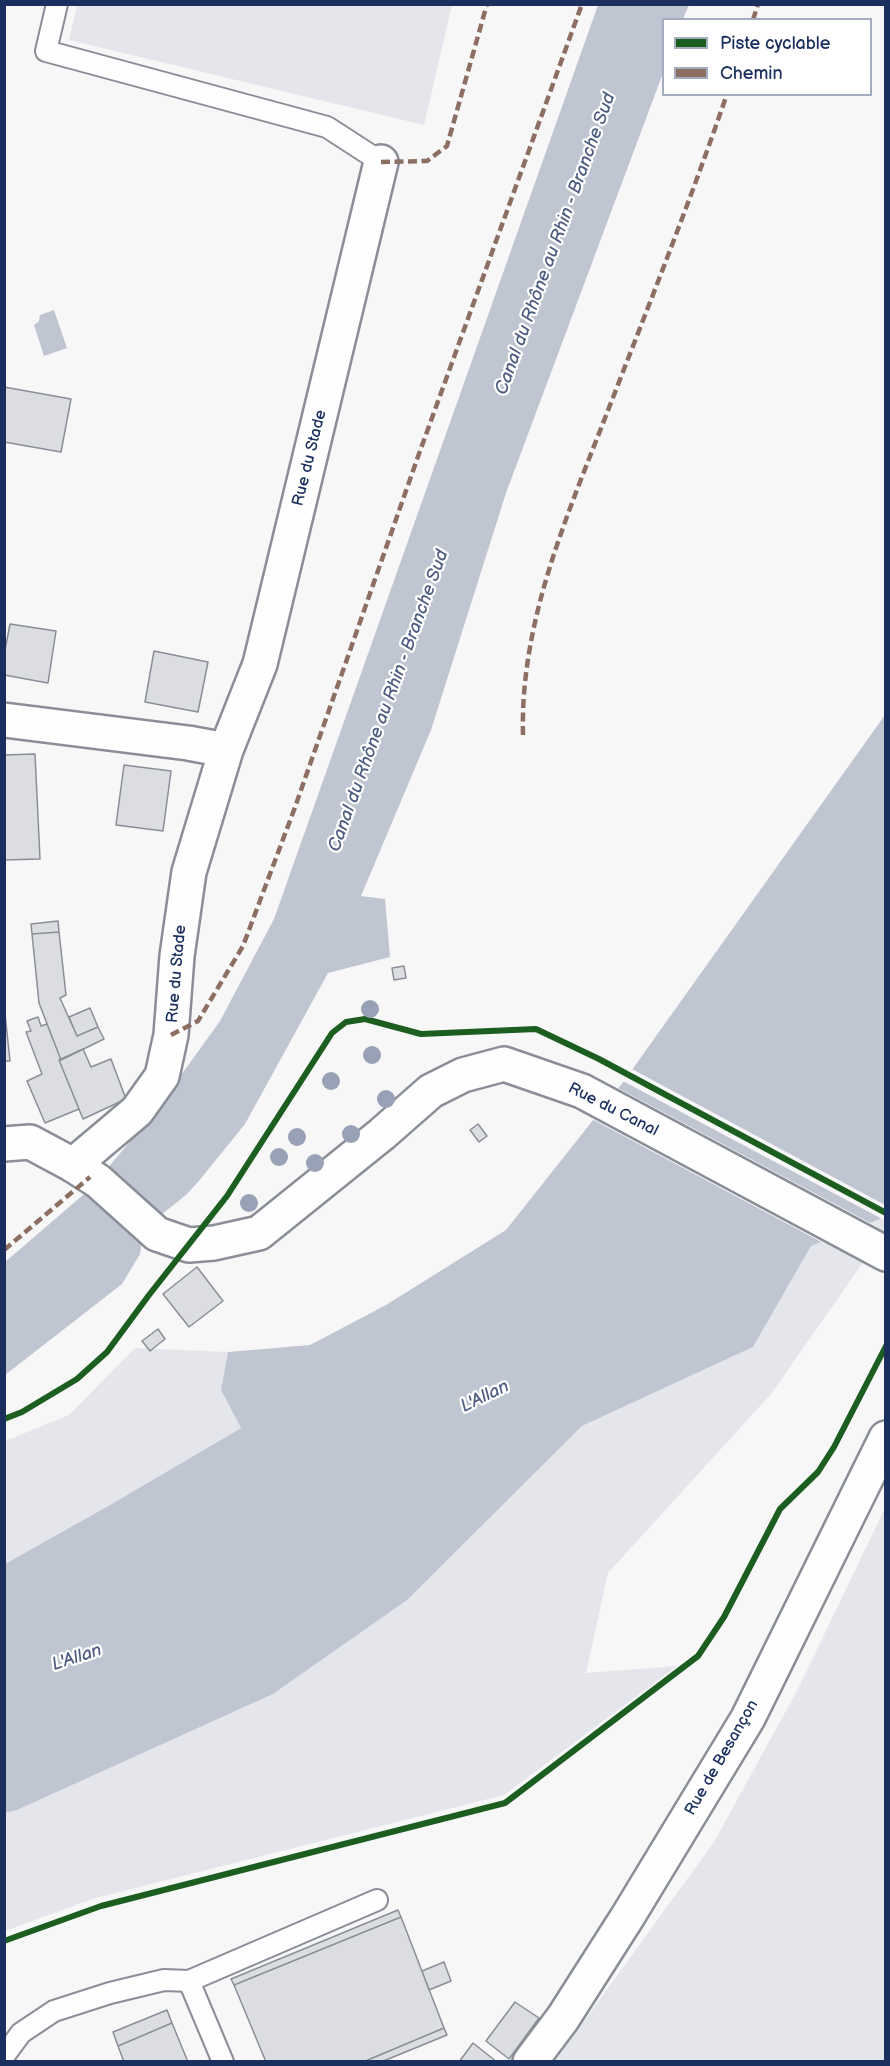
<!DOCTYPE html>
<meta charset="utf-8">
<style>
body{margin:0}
#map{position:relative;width:890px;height:2066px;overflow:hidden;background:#f7f7f8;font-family:"Balsamiq Sans",sans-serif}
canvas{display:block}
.frame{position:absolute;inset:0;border:6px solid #1b2f5e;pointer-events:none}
.legend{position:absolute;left:662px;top:18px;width:210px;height:78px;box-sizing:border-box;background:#fff;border:2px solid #a4acbf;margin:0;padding:8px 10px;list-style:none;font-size:18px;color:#1b2f5e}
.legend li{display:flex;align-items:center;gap:12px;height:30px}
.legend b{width:30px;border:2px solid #a4acbf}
</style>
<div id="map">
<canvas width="890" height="2066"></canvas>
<div class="frame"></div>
<ul class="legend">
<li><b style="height:8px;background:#1b5e20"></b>Piste cyclable</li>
<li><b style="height:8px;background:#8d6e63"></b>Chemin</li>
</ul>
</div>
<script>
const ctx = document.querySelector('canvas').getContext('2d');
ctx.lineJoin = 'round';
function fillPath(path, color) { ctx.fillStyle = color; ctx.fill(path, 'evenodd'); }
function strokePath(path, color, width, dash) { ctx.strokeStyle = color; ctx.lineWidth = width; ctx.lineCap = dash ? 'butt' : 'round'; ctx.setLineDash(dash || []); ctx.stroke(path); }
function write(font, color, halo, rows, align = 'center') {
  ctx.font = font + ' "Balsamiq Sans",sans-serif'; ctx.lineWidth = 4.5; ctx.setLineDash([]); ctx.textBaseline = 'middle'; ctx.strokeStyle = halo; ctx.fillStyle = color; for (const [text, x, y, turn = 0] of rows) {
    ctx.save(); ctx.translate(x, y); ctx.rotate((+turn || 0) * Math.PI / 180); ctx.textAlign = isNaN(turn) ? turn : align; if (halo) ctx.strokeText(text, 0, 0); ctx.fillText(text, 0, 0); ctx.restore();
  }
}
fillPath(new Path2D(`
 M77,5V4L452,5L424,125L69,40Z
 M885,1217V1231L771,1394L608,1573L586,1673L677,1666L504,1795L92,1899L5,1931V1813L17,1810L273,1694L407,1599L582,1426L753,1347L811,1246Z
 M135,1348L228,1352L221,1390L241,1428L110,1505L5,1564V1441L69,1415Z
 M885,1508V2061H555L714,1842L798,1689Z`), '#e5e6ec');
fillPath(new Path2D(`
 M598,5H689L683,19L664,20L663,73L506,493L431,730L361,896L385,899L390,957L328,973L245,1124L198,1182L186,1195L157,1218L143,1236L140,1254L122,1284L5,1375V1262L90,1189L153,1114L220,1021L274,919Z
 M54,310L67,348L44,356L34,325L39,321L40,315Z
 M885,715V1217L811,1246L753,1347L582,1426L407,1600L273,1694L17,1810L5,1813V1564L110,1505L241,1428L221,1390L228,1352L310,1345L386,1305L506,1230L624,1081Z`), '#c0c5d2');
fillPath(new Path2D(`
 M630,1068L885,1205L886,1221L621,1080Z
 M616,1087L874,1225L825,1244L590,1118Z`), '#f7f7f8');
const building = new Path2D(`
 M4,387L71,399L61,452L4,442Z
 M10,624L56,631L48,683L4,675V655Z
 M154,651L208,662L198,712L145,702Z
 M35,754L40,859L4,860V755Z
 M124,765L171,771L163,831L116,825Z
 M58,921L59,932L32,934L31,924Z
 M59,932L66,995L60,998L77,1036L98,1027L104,1039L61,1060L39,1003L32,934Z
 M404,966L406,978L394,980L392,968Z
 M4,1004L10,1061H4Z
 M90,1008L98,1027L77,1036L69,1017Z
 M38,1017L41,1026L47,1024L61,1060H59L79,1109L45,1123L27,1081L42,1074L26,1032L31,1031L27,1021Z
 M83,1049L91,1067L111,1059L126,1099L83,1119L59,1060Z
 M478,1124L487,1136L479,1142L470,1130Z
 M197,1267L223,1301L189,1327L163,1294Z
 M158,1329L165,1339L150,1351L142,1341Z
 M398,1910L401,1917L234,1985L231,1979Z
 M401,1917L444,2028L363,2062H266L234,1985Z
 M444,1962L451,1981L429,1990L422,1971Z
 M515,2002L539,2018L509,2059L486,2041Z
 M167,2010L172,2023L118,2046L113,2032Z
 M172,2023L188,2062H124L118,2046Z
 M444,2028L447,2035L381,2062H363Z
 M473,2043L497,2062H459Z`);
fillPath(building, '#dcdde0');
strokePath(building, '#8a8e97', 1.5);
const lane = new Path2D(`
 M57,4L46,51L327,127L381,162
 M189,1981L223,2062
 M4,2056L21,2033L54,2011L110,1993L164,1980L189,1981L377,1900`);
const street = new Path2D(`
 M4,720L188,743L226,750
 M73,1165L137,1111L162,1076L171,1035L177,956L189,872L226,750L260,664L381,162`);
const secondary = new Path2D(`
 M4,1144L30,1142L73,1165L98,1181L157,1234L189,1245L214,1243L259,1233L382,1134L431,1091L463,1075L504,1064L582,1091L886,1254
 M530,2062L563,2018L628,1916L748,1718L886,1438`);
strokePath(lane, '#8a8e97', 24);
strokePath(street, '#8a8e97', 38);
strokePath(secondary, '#8a8e97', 38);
strokePath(lane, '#fefefe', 20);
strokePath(street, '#fefefe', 33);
strokePath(secondary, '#fefefe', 33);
strokePath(new Path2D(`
 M753,20L758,4
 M381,162L427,161L447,146L487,4
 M523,735C520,622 567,516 607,413C648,307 690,202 727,94
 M171,1035L198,1021L243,946L294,810L420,451L582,4
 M4,1250L90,1177`), '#8d6e63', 4.5, [9, 4.5]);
strokePath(new Path2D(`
 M4,1419L22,1412L77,1379L107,1352L149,1295L227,1196L332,1033L346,1022L365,1019L421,1034L536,1029L599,1059L886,1213
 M4,1941L101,1906L505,1803L698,1656L724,1617L780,1509L818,1472L834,1447L886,1346`), '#1b5e20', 6);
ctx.fillStyle = '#98a1b5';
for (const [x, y] of [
 [370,1009],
 [372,1055],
 [331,1081],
 [386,1099],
 [351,1134],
 [297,1137],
 [279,1157],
 [315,1163],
 [249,1203]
]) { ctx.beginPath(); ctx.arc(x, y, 9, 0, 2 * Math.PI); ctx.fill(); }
write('16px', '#1b2f5e', '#fff', [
 ["Rue du Stade",310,458,-76],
 ["Rue du Stade",177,974,-85],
 ["Rue du Canal",613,1110,27],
 ["Rue de Besançon",722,1758,-60]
]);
write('italic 18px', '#4d5c81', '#fff', [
 ["Canal du Rhône au Rhin - Branche Sud",556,244,-70],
 ["Canal du Rhône au Rhin - Branche Sud",389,701,-70],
 ["L'Allan",485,1397,-26],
 ["L'Allan",77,1658,-18]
]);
</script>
